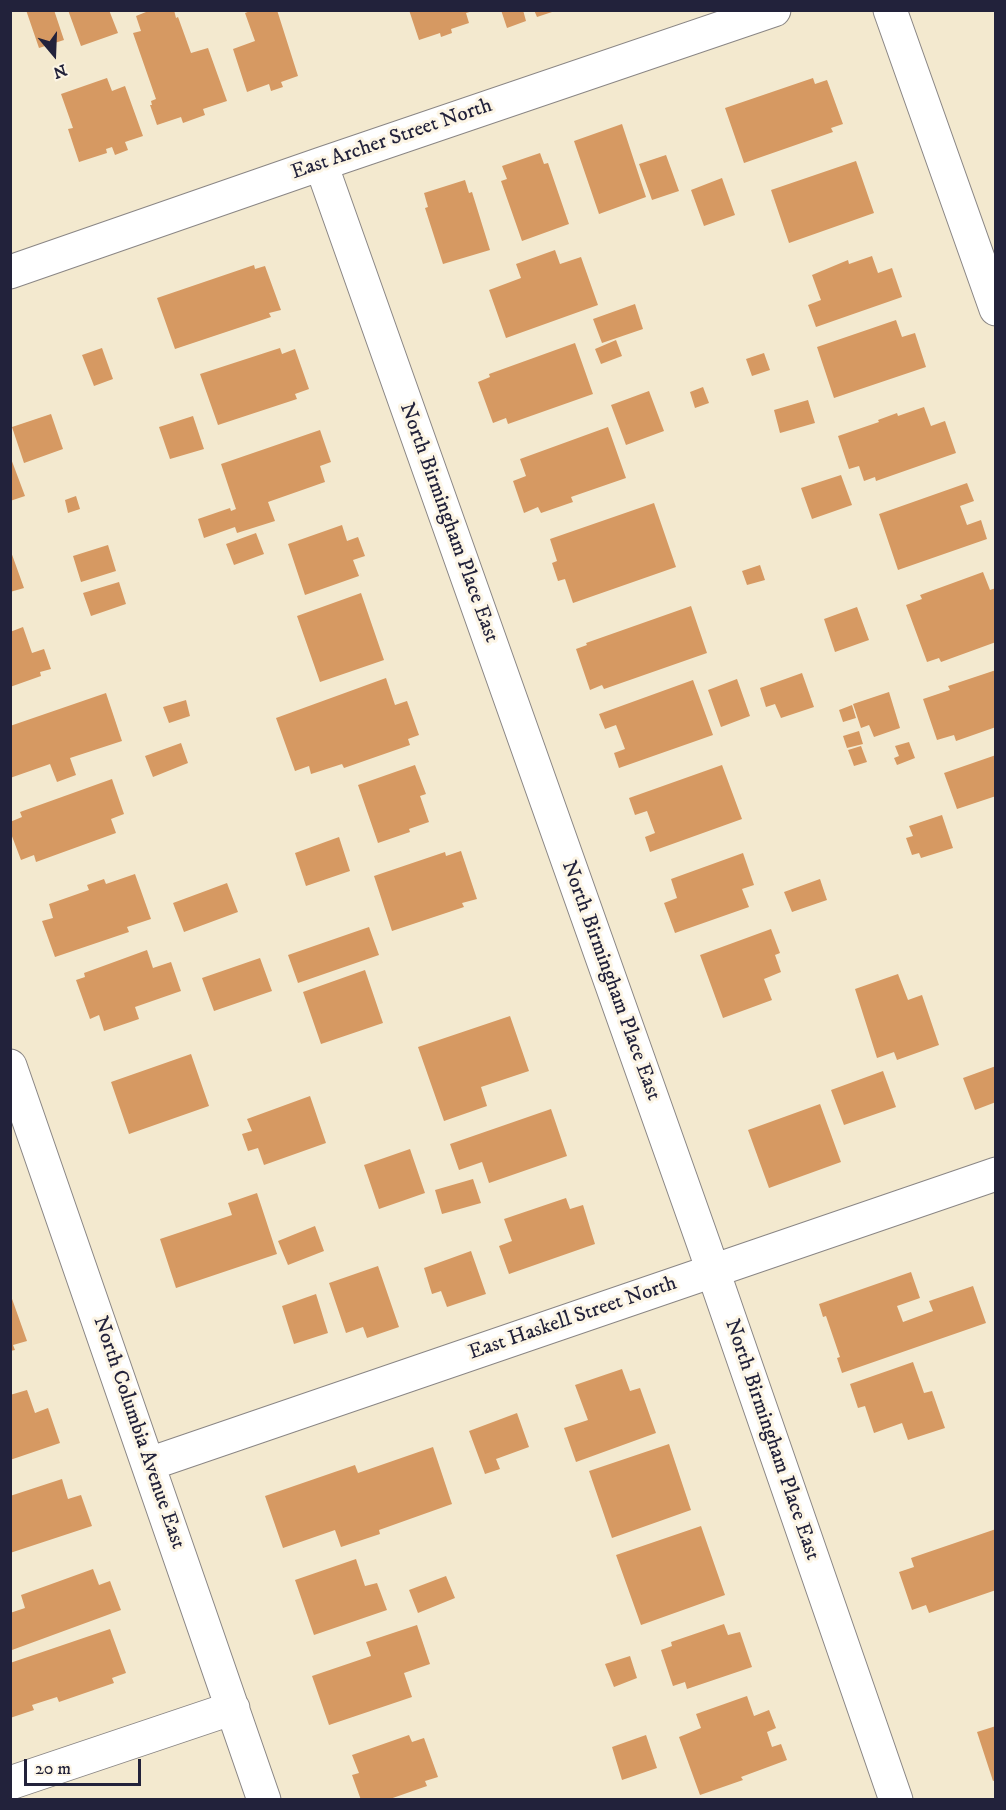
<!DOCTYPE html>
<style>
body{margin:0}
#map{position:relative;width:1006px;height:1810px;overflow:hidden;background:#f3e9cf;font-family:"IM FELL DW Pica",serif}
canvas{display:block}
.frame{position:absolute;inset:0;border:12px solid #22223b;pointer-events:none}
.north{position:absolute;left:24px;top:24px;width:60px;height:60px;-webkit-text-stroke:4px #fcf5e5;paint-order:stroke;rotate:161deg;font-size:16px;font-weight:700;line-height:24px;text-align:center;color:#22223b}
.north::after{content:'';display:block;margin:auto;width:21px;height:27px;background:#22223b;clip-path:polygon(50% 0,100% 100%,50% 72%,0 100%)}
.scale{position:absolute;left:24px;top:1759px;width:117px;height:27px;box-sizing:border-box;border:3px solid #22223b;border-top:0;padding-left:8px;font-size:18px;line-height:21px;white-space:nowrap;color:#22223b;-webkit-text-stroke:4px #fcf5e5;paint-order:stroke}
</style>
<div id="map">
<canvas width="1006" height="1810"></canvas>
<div class="frame"></div>
<div class="north">N</div>
<div class="scale">20 m</div>
</div>
<script>
const ctx = document.querySelector('canvas').getContext('2d');
ctx.lineJoin = 'round';
function fillPath(path, color) { ctx.fillStyle = color; ctx.fill(path, 'evenodd'); }
function strokePath(path, color, width, dash) { ctx.strokeStyle = color; ctx.lineWidth = width; ctx.lineCap = dash ? 'butt' : 'round'; ctx.setLineDash(dash || []); ctx.stroke(path); }
function write(font, color, halo, rows, align = 'center') {
  ctx.font = font + ' "IM FELL DW Pica",serif'; ctx.lineWidth = 6; ctx.setLineDash([]); ctx.textBaseline = 'middle'; ctx.strokeStyle = halo; ctx.fillStyle = color; for (const [text, x, y, turn = 0] of rows) {
    ctx.save(); ctx.translate(x, y); ctx.rotate((+turn || 0) * Math.PI / 180); ctx.textAlign = isNaN(turn) ? turn : align; if (halo) ctx.strokeText(text, 0, 0); ctx.fillText(text, 0, 0); ctx.restore();
  }
}
fillPath(new Path2D(`
 M26,10H54L64,40L39,48Z
 M68,10H109L118,33L81,46Z
 M151,10H174L176,18L178,17L191,53L208,48L227,101L203,109L205,115L183,123L181,117L157,125L150,105H152L151,101L156,99L133,33L141,31L136,16Z
 M253,10H277L298,76L281,82L283,87L271,91L269,84L247,92L233,49L255,41L245,13Z
 M409,10H473V11L466,13L469,23L451,29L452,33L441,37L440,33L419,40Z
 M501,10H523L526,21L507,28Z
 M534,10H555V11L537,17Z
 M107,78L112,91L125,86L143,136L125,142L128,150L115,155L112,147L106,149L107,153L79,162L68,129L73,128L61,94Z
 M813,78L815,84L827,80L843,124L831,128L833,132L744,163L725,108Z
 M622,124L646,197L599,214L574,141Z
 M540,153L544,164L548,163L569,224L522,241L501,181L507,179L502,166Z
 M666,155L679,191L652,200L639,164Z
 M856,161L874,213L789,243L771,190Z
 M722,178L735,215L704,226L691,190Z
 M465,180L469,193L472,192L490,250L443,264L425,208L428,207L424,193Z
 M555,250L560,264L581,257L598,305L506,338L489,290L521,278L516,264Z
 M872,256L878,273L892,268L902,297L816,327L808,305L821,300L812,275L848,260L849,264Z
 M254,265L255,269L265,266L281,310L269,313L271,317L175,349L157,298Z
 M635,304L643,329L602,343L593,319Z
 M896,320L902,337L915,333L926,367L834,398L817,347Z
 M616,340L622,356L601,364L595,349Z
 M575,343L593,394L508,424L506,418L493,423L478,382L490,377L489,374Z
 M102,348L113,379L94,386L82,355Z
 M280,348L282,354L295,349L309,389L295,394L297,399L218,425L200,374Z
 M764,353L770,370L752,376L746,359Z
 M703,387L709,403L695,408L690,392Z
 M649,391L664,431L626,445L611,405Z
 M808,400L815,423L780,433L774,410Z
 M924,407L931,426L945,421L956,453L876,481L875,477L864,481L859,466L849,469L838,436L879,422L878,420L897,413L898,416Z
 M51,414L63,449L24,463L12,427Z
 M193,416L204,449L170,459L159,427Z
 M608,427L626,478L571,497L573,502L541,513L538,507L524,513L513,481L526,476L520,459Z
 M320,430L331,462L320,466L325,482L268,502L275,521L237,533L235,527L204,538L198,519L230,508L231,511L236,509L221,464Z
 M10,456L25,496L10,501Z
 M841,475L852,505L812,519L801,488Z
 M967,483L974,501L960,506L967,525L981,520L987,539L898,570L879,514Z
 M76,496L80,509L68,513L65,500Z
 M654,503L676,567L573,603L565,579L558,581L552,563L557,561L550,539Z
 M342,525L347,541L358,537L365,556L353,560L359,576L305,595L288,544Z
 M256,533L264,554L234,565L226,544Z
 M108,545L116,571L81,582L73,556Z
 M10,549L24,588L10,592Z
 M760,565L765,580L747,585L742,571Z
 M983,572L990,590L996,588V642L941,662L939,658L927,662L906,605L922,599L920,595Z
 M119,582L126,604L91,616L83,593Z
 M361,593L384,660L320,682L297,616Z
 M691,606L707,653L604,689L602,685L590,690L576,649L587,645L586,643Z
 M857,607L869,640L835,652L824,619Z
 M23,627L32,653L44,649L51,669L40,672L41,676L10,687V632Z
 M996,670V727L956,741L954,735L937,740L923,699L950,690L948,686Z
 M802,673L814,707L781,718L775,704L766,707L760,688Z
 M386,678L395,705L407,701L419,735L408,739L410,745L344,768L342,764L311,774L309,766L295,771L276,718Z
 M737,679L750,716L721,727L708,690Z
 M693,680L713,735L619,768L614,753L625,749L616,725L605,729L599,714Z
 M889,692L900,728L874,737L869,725L861,728L853,704Z
 M106,693L122,741L70,758L76,775L57,782L50,764L10,778V726Z
 M186,700L190,716L169,723L163,707Z
 M852,705L856,718L843,722L839,710Z
 M859,731L863,744L847,748L843,736Z
 M909,742L915,758L897,765L894,758L899,756L895,746Z
 M181,743L188,763L153,777L145,756Z
 M861,746L867,762L854,766L848,750Z
 M996,755V796L957,809L944,773Z
 M415,765L426,794L420,796L429,822L409,829L410,832L378,843L358,785Z
 M722,765L742,819L650,852L645,837L655,833L647,811L635,815L629,798Z
 M112,779L124,814L111,819L116,833L36,862L34,855L21,860L10,831V822L22,817L20,812Z
 M942,815L953,848L921,858L919,853L912,855L906,838L913,836L909,826Z
 M339,837L350,871L306,886L295,853Z
 M461,851L477,899L462,903L464,907L392,931L374,876L445,852L446,856Z
 M743,853L754,885L742,889L749,907L675,933L664,903L677,898L671,879Z
 M135,874L151,919L127,927L129,932L55,957L42,921L53,918L49,904L89,890L87,885L104,879L106,884Z
 M820,879L827,900L792,912L784,892Z
 M227,883L238,912L184,932L173,903Z
 M369,927L379,955L298,983L288,955Z
 M771,929L780,953L775,955L781,972L764,979L772,1000L723,1018L700,955Z
 M147,950L153,968L171,962L181,991L135,1007L139,1019L104,1031L99,1015L90,1019L76,980L85,977L84,973Z
 M260,958L272,991L214,1011L202,978Z
 M365,970L383,1023L321,1044L303,992Z
 M898,974L908,1000L922,995L939,1045L897,1060L894,1052L877,1058L855,989Z
 M510,1016L529,1071L481,1087L487,1106L444,1121L418,1047Z
 M191,1054L209,1106L129,1134L111,1082Z
 M996,1066V1102L975,1110L963,1078Z
 M883,1071L896,1107L844,1125L831,1090Z
 M310,1096L326,1143L264,1165L258,1148L248,1151L242,1134L252,1131L247,1119Z
 M820,1104L841,1162L769,1188L748,1130Z
 M551,1109L567,1156L489,1183L482,1162L459,1170L450,1144Z
 M410,1149L425,1193L379,1209L364,1165Z
 M473,1179L481,1203L442,1214L435,1190Z
 M257,1193L277,1254L176,1288L160,1239L232,1215L228,1203Z
 M566,1198L570,1209L583,1205L595,1244L509,1274L499,1246L512,1241L504,1219Z
 M315,1226L324,1251L288,1265L278,1241Z
 M471,1251L486,1294L447,1307L441,1291L432,1294L424,1268Z
 M378,1266L399,1327L367,1338L363,1327L346,1333L329,1283Z
 M911,1272L920,1298L897,1306L903,1322L933,1311L929,1301L973,1286L986,1323L842,1373L837,1358L840,1357L826,1316L823,1317L819,1304Z
 M316,1294L328,1333L294,1344L282,1306Z
 M11,1296L27,1341L13,1345L15,1350L10,1351Z
 M913,1362L924,1393L932,1391L945,1428L908,1440L902,1423L874,1433L865,1406L858,1408L850,1384Z
 M622,1369L630,1391L640,1388L656,1433L576,1462L564,1428L588,1420L575,1385Z
 M27,1390L35,1413L48,1408L60,1443L10,1460V1395Z
 M517,1413L529,1447L496,1459L500,1469L485,1474L469,1431Z
 M669,1444L691,1510L612,1538L589,1471Z
 M433,1447L452,1504L379,1530L380,1534L341,1547L335,1530L283,1548L265,1496L355,1465L358,1473Z
 M62,1479L68,1499L81,1495L92,1526L10,1553V1496Z
 M701,1526L725,1595L641,1625L616,1555Z
 M996,1529V1590L929,1613L926,1605L912,1610L899,1572L914,1567L911,1558Z
 M356,1559L365,1586L377,1583L387,1610L314,1635L295,1580Z
 M93,1569L99,1585L110,1581L121,1610L12,1650L10,1613L25,1608L21,1595Z
 M446,1576L455,1598L418,1613L409,1590Z
 M724,1624L728,1635L740,1632L752,1667L687,1689L685,1682L673,1686L661,1650L672,1646L671,1642Z
 M417,1625L430,1664L404,1673L412,1697L329,1725L312,1676L371,1656L366,1642Z
 M110,1629L126,1673L112,1678L114,1683L59,1702L57,1697L32,1705L34,1710L10,1718V1663Z
 M630,1656L637,1678L614,1687L605,1664Z
 M747,1696L754,1716L769,1710L776,1728L767,1732L772,1747L781,1744L787,1760L741,1777L743,1780L700,1795L679,1737L701,1728L696,1714Z
 M996,1726V1780L993,1781L977,1732Z
 M409,1735L412,1742L424,1738L438,1777L425,1781L427,1786L387,1800H361L352,1775L359,1773L352,1755Z
 M646,1735L657,1768L622,1780L612,1747Z`), '#d69962');
const minor = new Path2D(`
 M890,10L996,309
 M321,164L704,1245L896,1800
 M10,272L321,164L774,10
 M10,1066L264,1800
 M149,1464L996,1174
 M10,1783L233,1708`);
strokePath(minor, '#8a8685', 35);
strokePath(minor, '#fff', 33);
write('21px', '#22223b', '#fcf5e5', [
 ["East Archer Street North",392,140,-19],
 ["North Birmingham Place East",448,523,70],
 ["North Birmingham Place East",610,981,70],
 ["East Haskell Street North",573,1319,-19],
 ["North Columbia Avenue East",138,1433,71],
 ["North Birmingham Place East",771,1440,71]
]);
</script>
